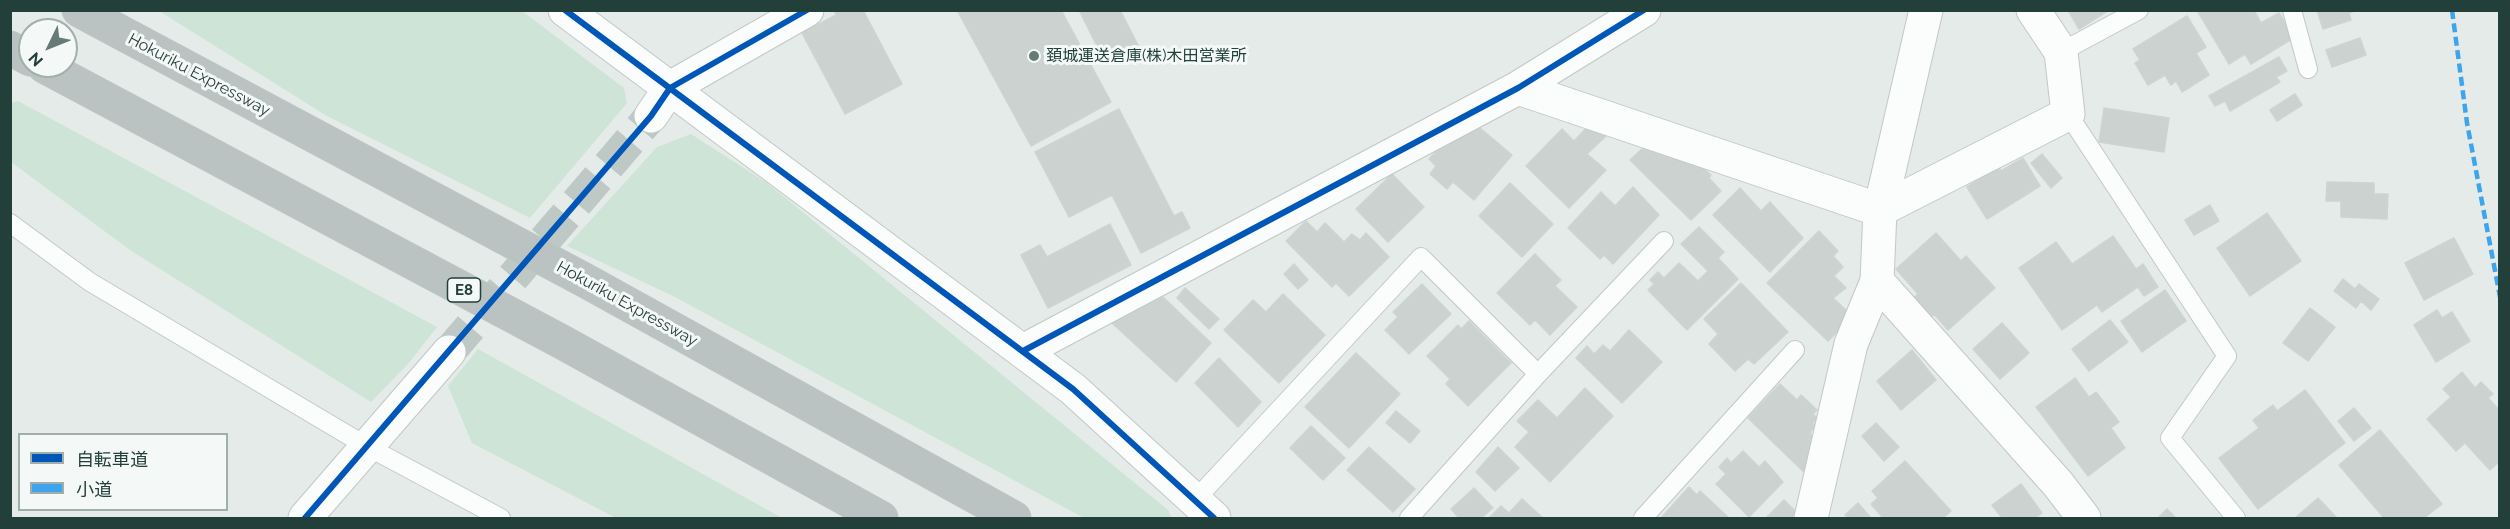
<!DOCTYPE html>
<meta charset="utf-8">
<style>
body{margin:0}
#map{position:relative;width:2510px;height:529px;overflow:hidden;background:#e5ebe8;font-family:Raleway,"Noto Sans JP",sans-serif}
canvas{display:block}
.frame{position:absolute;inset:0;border:12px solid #223f39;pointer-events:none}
.legend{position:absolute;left:18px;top:433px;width:210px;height:78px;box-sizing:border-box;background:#f4f9f7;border:2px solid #a0afab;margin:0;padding:8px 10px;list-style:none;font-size:18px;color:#223f39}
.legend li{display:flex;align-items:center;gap:12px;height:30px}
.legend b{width:30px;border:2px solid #a0afab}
.north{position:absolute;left:18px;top:18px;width:60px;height:60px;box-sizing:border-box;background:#f4f9f7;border:2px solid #a0afab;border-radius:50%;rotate:227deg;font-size:16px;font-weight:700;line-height:24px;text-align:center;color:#223f39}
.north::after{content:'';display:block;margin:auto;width:21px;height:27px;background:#667b76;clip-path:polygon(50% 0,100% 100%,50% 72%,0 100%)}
</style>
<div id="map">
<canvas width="2510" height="529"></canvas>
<div class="frame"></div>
<ul class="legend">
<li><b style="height:8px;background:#0057b8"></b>自転車道</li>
<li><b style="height:8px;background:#3ea4ec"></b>小道</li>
</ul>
<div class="north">N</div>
</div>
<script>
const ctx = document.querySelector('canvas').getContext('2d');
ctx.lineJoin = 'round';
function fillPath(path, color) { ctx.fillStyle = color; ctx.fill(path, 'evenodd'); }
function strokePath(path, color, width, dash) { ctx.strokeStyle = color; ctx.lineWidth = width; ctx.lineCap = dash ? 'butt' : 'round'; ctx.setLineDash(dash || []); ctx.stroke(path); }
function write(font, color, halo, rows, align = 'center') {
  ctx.font = font + ' Raleway,"Noto Sans JP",sans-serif'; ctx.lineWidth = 6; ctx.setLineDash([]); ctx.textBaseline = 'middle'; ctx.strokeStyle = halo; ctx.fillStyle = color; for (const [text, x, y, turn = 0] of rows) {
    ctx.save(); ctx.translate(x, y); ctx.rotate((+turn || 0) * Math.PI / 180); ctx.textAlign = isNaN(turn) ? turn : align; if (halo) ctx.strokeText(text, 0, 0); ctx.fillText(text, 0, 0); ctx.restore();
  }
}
fillPath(new Path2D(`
 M159,11H522L624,88L627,103L530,218L327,116Z
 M18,101L437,327L408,364L371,402L130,250L11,162V103Z
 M691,134L767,183L1168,510L1172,518H1084L673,296L567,246L657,147Z
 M478,349L782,518H616L472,443L448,386Z`), '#cee4d6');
const building = new Path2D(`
 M834,10H863L902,84L845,114L802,33L836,15Z
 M957,10H1061L1111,102L1031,146Z
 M1079,10H1120L1138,45L1105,62Z
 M2068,10H2109L2079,29Z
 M2197,10H2254L2261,23L2279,13L2295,37L2251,64L2245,54L2229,64Z
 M2317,10H2357L2349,13L2351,20L2323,29Z
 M2187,16L2206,47L2196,53L2209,75L2182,92L2176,81L2171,85L2165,75L2148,85L2135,63L2140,60L2133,49Z
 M2360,38L2366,55L2332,67L2326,50Z
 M2279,57L2287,71L2276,77L2280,82L2230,111L2225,101L2215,106L2209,96Z
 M2295,94L2302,105L2277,121L2270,110Z
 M2104,108L2169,118L2164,152L2099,142Z
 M1119,109L1174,216L1182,212L1190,228L1141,253L1112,195L1069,217L1035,152Z
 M1592,122L1606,136L1587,154L1606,170L1569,208L1526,166L1562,129L1574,141Z
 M1480,128L1512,155L1474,200L1453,182L1447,189L1430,174L1436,166L1429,159L1453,133Z
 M1655,137L1677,144L1711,175L1709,178L1721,191L1691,220L1630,160Z
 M2042,154L2062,178L2051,188L2031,163Z
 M2023,158L2040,186L1987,219L1967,187L1999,167L2001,171Z
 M1392,174L1424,207L1388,242L1356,209Z
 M2327,182L2374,183V194H2388L2387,219L2341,217V201H2326Z
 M1510,183L1553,224L1522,257L1479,216Z
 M1633,187L1659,215L1613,264L1604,255L1600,259L1568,228L1601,192L1615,206Z
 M1740,188L1761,211L1770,202L1803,238L1770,272L1713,215Z
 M2210,205L2219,221L2194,235L2185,220Z
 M2267,213L2301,261L2250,296L2217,248Z
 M1306,221L1317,232L1325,223L1344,242L1352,234L1360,240L1366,233L1389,257L1349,296L1336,283L1332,287L1286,241Z
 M1110,224L1131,265L1048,308L1021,255L1040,245L1047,257Z
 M1699,227L1724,252L1718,258L1738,279L1687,330L1648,290L1654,284L1650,280L1658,272L1664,278L1679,263L1698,281L1708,271L1681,244Z
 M1819,231L1838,251L1833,256L1843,267L1834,276L1846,288L1833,298L1848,312L1846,323L1828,341L1767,283Z
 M1936,233L1961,261L1966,256L1995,288L1948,330L1934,314L1927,320L1910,301L1918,294L1896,269Z
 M2113,236L2136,269L2143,264L2158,287L2144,296L2138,287L2102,312L2097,305L2062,330L2019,268L2056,242L2072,264Z
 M2454,238L2473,274L2424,300L2405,263Z
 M1535,254L1561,280L1555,286L1577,307L1550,335L1535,320L1530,325L1497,293Z
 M1294,264L1308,280L1298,289L1284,274Z
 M2343,279L2355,289L2359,284L2379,299L2371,310L2361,301L2356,308L2334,291Z
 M1741,283L1788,332L1754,364L1748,359L1735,371L1709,344L1718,334L1704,319Z
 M1422,284L1451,314L1409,354L1385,330L1398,317L1393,312Z
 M1185,288L1219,319L1209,329L1177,298Z
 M2165,290L2186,321L2142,352L2121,321Z
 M1283,294L1325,335L1279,383L1224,330L1253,300L1266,312Z
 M1163,297L1211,343L1176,382L1112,323Z
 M2310,308L2335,327L2308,361L2283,343Z
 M2437,310L2442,318L2452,312L2470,341L2436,362L2414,325Z
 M2110,320L2128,342L2089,371L2072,349Z
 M1469,321L1511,363L1468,406L1446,384L1450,379L1427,356L1458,325L1461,329Z
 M2002,323L2029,353L2000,379L1973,349Z
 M1629,330L1662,362L1622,403L1576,358L1587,346L1594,354L1603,345L1610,351Z
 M1912,350L1936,380L1901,410L1877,381Z
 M1356,353L1400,394L1349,448L1305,407Z
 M1219,358L1261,402L1238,427L1195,383Z
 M2462,372L2475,388L2481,382L2493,394L2488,398L2500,411V461L2490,470L2465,443L2456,451L2427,419L2451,397L2443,389Z
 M2075,378L2089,397L2096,392L2119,422L2111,428L2125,448L2088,476L2036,407Z
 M1780,384L1797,400L1801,395L1817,410L1813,414L1817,418L1813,423L1816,427L1810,432L1817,444L1808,452L1819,463L1809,477L1748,418Z
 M1585,388L1613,416L1550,482L1515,447L1529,432L1517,421L1538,400L1557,418Z
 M2305,390L2345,443L2258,509L2219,458L2259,428L2253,420L2273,405L2277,411Z
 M2354,408L2371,428L2354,441L2338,421Z
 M1396,411L1420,431L1410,443L1386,423Z
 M1876,423L1899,447L1884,461L1862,436Z
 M1311,426L1345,458L1323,480L1290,448Z
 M2380,430L2442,504L2424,518H2384L2339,465Z
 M1369,447L1415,489L1393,512L1347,470Z
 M1498,447L1519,468L1495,491L1476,472Z
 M1743,451L1759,467L1765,461L1783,482L1749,517L1716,484L1726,474L1719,467L1727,458L1731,463Z
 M1905,461L1951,511L1943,518H1883L1871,504L1878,498L1872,491Z
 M2021,484L2042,513L2034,518H2002L1992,505Z
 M1689,487L1697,495L1700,491L1729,518H1661Z
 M1474,488L1493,508L1481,518H1459L1451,509Z
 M2318,498L2337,518H2295Z
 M1522,499L1543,518H1489L1501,506L1509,513Z
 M1784,500L1802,518H1766Z
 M1858,503L1871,518H1848L1845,515Z
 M2167,509L2176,518H2158Z`);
fillPath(building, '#ccd2d0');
strokePath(building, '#ced4d1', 1.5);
strokePath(new Path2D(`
 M449,352L651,116`), '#bec9c5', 33, [33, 16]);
const service = new Path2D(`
 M2292,10L2308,69
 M2061,52L2139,10
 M2068,114L2227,356L2170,438L2236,518
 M10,223L90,282L368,447L501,518
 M1195,500L1421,257L1538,374
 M1409,518L1538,374L1664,241
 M1643,518L1795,350`);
const minor = new Path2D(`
 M670,88L807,10
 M1518,88L1880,210L1926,10
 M1023,351L1518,88L1644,10
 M1811,518L1851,344L1877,281L1880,210L2068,114L2061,52L2033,10`);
const tertiary = new Path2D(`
 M565,10L1073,389L1214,518
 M651,116L670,88
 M1877,281L2058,484L2084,518
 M305,518L449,352`);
const motorway = new Path2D(`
 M79,10L588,282L1014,518
 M10,48L30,59
 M44,66L562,342L881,518`);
strokePath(service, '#c2c8c5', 20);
strokePath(minor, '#c2c8c5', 35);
strokePath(tertiary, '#c2c8c5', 35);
strokePath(motorway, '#bdc6c4', 35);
strokePath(service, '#fbfcfc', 18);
strokePath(minor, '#fbfcfc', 33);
strokePath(tertiary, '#fbfcfc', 33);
strokePath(motorway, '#bac3c2', 33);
strokePath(new Path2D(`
 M2452,10L2467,123L2500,297`), '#3ea4ec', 4.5, [9, 4.5]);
strokePath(new Path2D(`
 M565,10L1073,389L1214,518
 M1023,351L1518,88L1644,10
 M305,518L651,116L670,88L807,10`), '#0057b8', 6);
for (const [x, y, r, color] of [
 [1034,56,6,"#667b76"]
]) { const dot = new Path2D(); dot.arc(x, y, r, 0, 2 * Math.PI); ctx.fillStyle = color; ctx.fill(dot); strokePath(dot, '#f4f9f7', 2); }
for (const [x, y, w] of [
 [464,290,33]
]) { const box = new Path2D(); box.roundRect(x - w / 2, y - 12, w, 24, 4.5); ctx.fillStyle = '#f4f9f7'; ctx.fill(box); strokePath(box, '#223f39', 1.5); }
write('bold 15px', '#223f39', null, [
 ["E8",464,290]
]);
write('16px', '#223f39', '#f4f9f7', [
 ["頚城運送倉庫(株)木田営業所",1046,56]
], 'left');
write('16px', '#223f39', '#f4f9f7', [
 ["Hokuriku Expressway",199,75,28],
 ["Hokuriku Expressway",627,304,29]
]);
</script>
